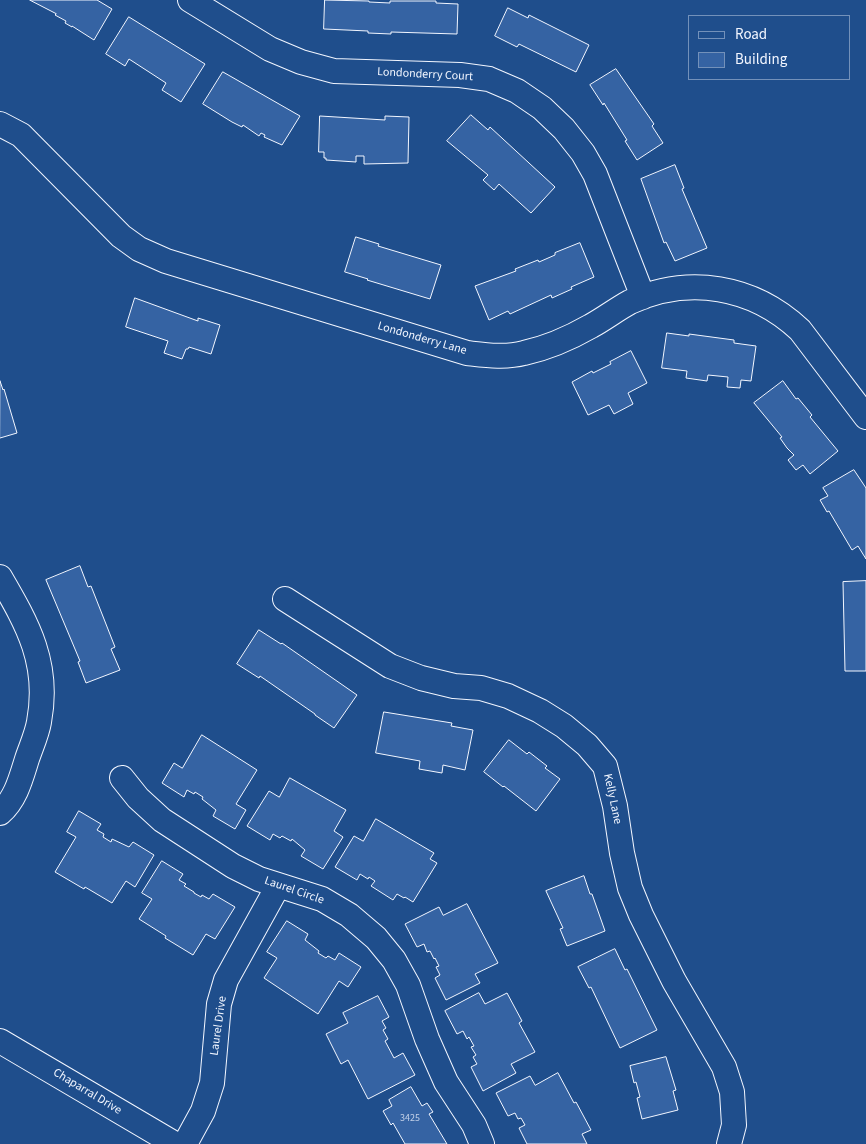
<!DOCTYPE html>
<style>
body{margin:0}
#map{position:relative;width:866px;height:1144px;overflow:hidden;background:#1f4e8c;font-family:"Source Sans 3",sans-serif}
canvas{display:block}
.legend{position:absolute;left:688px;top:15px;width:162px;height:65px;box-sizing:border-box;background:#1f4e8c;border:1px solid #7391ba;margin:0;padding:6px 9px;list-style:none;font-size:15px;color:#f2f6ff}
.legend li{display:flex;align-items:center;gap:10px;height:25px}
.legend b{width:25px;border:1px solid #7391ba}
</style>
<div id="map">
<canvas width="866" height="1144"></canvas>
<ul class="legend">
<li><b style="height:6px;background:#1f4e8c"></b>Road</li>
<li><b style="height:14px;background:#3563a3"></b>Building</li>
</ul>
</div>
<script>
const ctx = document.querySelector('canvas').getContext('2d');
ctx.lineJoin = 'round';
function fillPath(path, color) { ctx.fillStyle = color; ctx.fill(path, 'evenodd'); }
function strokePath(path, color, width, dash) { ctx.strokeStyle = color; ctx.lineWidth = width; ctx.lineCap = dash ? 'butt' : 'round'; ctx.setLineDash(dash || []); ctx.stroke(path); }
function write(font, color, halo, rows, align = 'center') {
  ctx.font = font + ' "Source Sans 3",sans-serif'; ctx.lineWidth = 4; ctx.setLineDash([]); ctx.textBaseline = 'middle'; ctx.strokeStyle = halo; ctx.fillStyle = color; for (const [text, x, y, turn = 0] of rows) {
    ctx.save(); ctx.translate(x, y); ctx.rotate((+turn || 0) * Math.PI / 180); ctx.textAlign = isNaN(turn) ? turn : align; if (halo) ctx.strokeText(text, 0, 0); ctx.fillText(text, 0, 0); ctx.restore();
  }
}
const building = new Path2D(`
 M30,0H97L112,9L94,40L72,26V27L65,23L66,21L55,15L56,14Z
 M325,0L369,1V2L390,3V1H436V3L458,4L457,34L391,32V34L368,33V31L324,29Z
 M508,8L528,18L529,15L589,45L576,72L519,44L517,47L495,36Z
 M129,17L205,64L181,102L162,90L166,83L129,59L125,66L106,54Z
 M616,69L654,124L652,126L663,143L637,160L625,141L627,140L604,103L603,105L590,85Z
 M223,72L300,116L282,145L264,137L265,135L261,133L259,136L243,125L242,127L232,122L203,104Z
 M471,115L488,130L490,127L555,187L531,213L499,184L494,190L483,180L488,175L447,141Z
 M320,116L385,120V116L409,117L408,163L364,164V156H356V162L326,160V158H324V152H319Z
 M675,165L684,188L682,189L707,248L675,261L666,242L664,243L641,179Z
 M356,237L379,244L378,246L441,265L430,299L367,280L368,279L345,272Z
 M580,243L594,277L571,287L572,289L552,298L551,295L510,314L508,311L489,320L475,286L516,271L515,269L538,260L539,262L555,255V253Z
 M135,298L198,321V318L220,325L211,354L189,347L188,349H186L182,359L164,353L168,341L126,327Z
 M667,333L689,336V334L734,340V343L756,346L751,381L741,380L740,388L727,387L728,377L708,375L707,381L686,378L687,371L662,368Z
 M631,351L647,383L628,393L633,404L614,414L609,405L588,415L572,382L592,371L593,373L611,364L610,362Z
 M0,381L3,390L4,389L17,433L0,438Z
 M783,381L796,399L798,398L812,415L810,417L838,451L810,474L803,465L796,470L788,460L794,455L787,448L780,438L782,437L754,403Z
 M854,470L866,488V559L858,546L852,550L829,511L827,512L820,500L828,496L823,488Z
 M80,566L88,587L91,586L115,647L111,649L120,670L86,683L78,662L80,661L46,580Z
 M866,581V671H845L843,582Z
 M259,630L281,644L282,643L357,695L334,728L315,715V714L260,676L259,678L237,664Z
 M384,712L452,723L451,726L473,730L465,770L443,765L442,773L419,769L420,761L376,753Z
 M202,735L257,770L236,804L246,810L235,829L213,816L216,810L202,799L203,797L195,792L194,794L187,790L184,797L162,783L174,763L182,768Z
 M509,740L527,754L529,752L547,766L545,768L560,779L536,811L504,786L503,787L484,772Z
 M290,778L346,810L334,831L343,837L323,869L301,856L305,850L292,839L291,841L282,836L280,838L273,834L270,840L247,826L269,791L279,797Z
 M79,811L101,824L97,830L104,834L103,837L111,842L112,839L129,847L133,842L154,855L135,887L126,881L112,903L85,887L84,889L55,872L76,837L67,832Z
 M376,819L434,853L430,859L437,863L413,902L405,897L404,898L397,894L393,900L371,886L375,881L369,877L368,879L360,874L357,880L335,867L354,836L363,841Z
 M162,861L183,874L179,880L186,884L184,886L194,892V893L201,897L202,895L209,899L213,894L235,907L215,939L206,934L193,955L165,938L166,936L139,919L152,899L142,893Z
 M584,876L590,894H592L605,931L567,946L560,929L563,928L546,891Z
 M467,904L498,963L475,974L480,983L446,1000L435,978L440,975L436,967L439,966L435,958L434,959L430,951L427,952L424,944L417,947L405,924L439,907L443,915Z
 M287,921L308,934L305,940L319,951L318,953L326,958L328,956L335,960L339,953L361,967L348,987L339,981L318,1014L264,978L277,958L267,952Z
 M615,949L625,970L627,969L657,1030L620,1048L591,987L589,988L578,967Z
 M479,993L485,1004L507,993L522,1021L519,1023L535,1052L511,1064L516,1073L483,1091L471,1067L477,1064L473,1057L476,1055L471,1047L474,1046L469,1037L467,1039L463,1031L457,1034L445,1011Z
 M378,996L389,1017L382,1021L386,1028L383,1030L388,1039L385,1041L394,1058L403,1053L415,1075L368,1099L348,1060L341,1064L326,1034L348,1023L343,1013Z
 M666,1057L676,1090L673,1091L678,1110L642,1119L637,1098L640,1097L636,1082L634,1083L630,1066Z
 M558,1073L574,1103L576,1102L591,1130L582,1134L587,1144H527L519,1128L525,1125L521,1118L518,1119L515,1113L508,1116L496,1093L530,1076L535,1085Z
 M411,1087L422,1106L427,1103L433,1112L429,1114L447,1144H405L393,1123L391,1125L383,1111L392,1106L389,1100Z`);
fillPath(building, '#3563a3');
strokePath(building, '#f2f6ff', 1);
const minor = new Path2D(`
 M190,0L270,49L301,62L334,71L460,75L489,79L517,91L542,108L564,129L583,153L595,174L643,297
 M0,124L21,135L121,236L139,249L166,261L467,353C485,355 505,358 524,353C547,348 570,338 591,326C604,319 617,309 630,302C689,275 753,286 800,330L866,417
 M0,577C28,625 50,664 39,722C37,734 31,747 27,759C21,778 16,799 0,813
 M285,599L390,666L421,678L454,686L481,688L508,696L540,711L564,726L587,745L605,766L615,806L622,853L630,888L641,915L674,981L724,1067L732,1092L734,1125L729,1144
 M122,778L138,798L162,820L233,866L259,879L322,899L349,915L376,938L394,960L408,985L427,1039L446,1082L474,1125L482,1144
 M0,1041L175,1144
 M185,1144L203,1111L212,1083L219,1004L226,980L278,886`);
strokePath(minor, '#f2f6ff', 26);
strokePath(minor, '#1f4e8c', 24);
write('10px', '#c3d1e8', null, [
 ["3425",410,1119]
]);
write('12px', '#f2f6ff', '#1f4e8c', [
 ["Londonderry Court",425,75,3],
 ["Londonderry Lane",422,339,16],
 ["Kelly Lane",612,799,78],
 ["Laurel Circle",294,891,19],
 ["Laurel Drive",219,1026,-82],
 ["Chaparral Drive",87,1092,31]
]);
</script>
